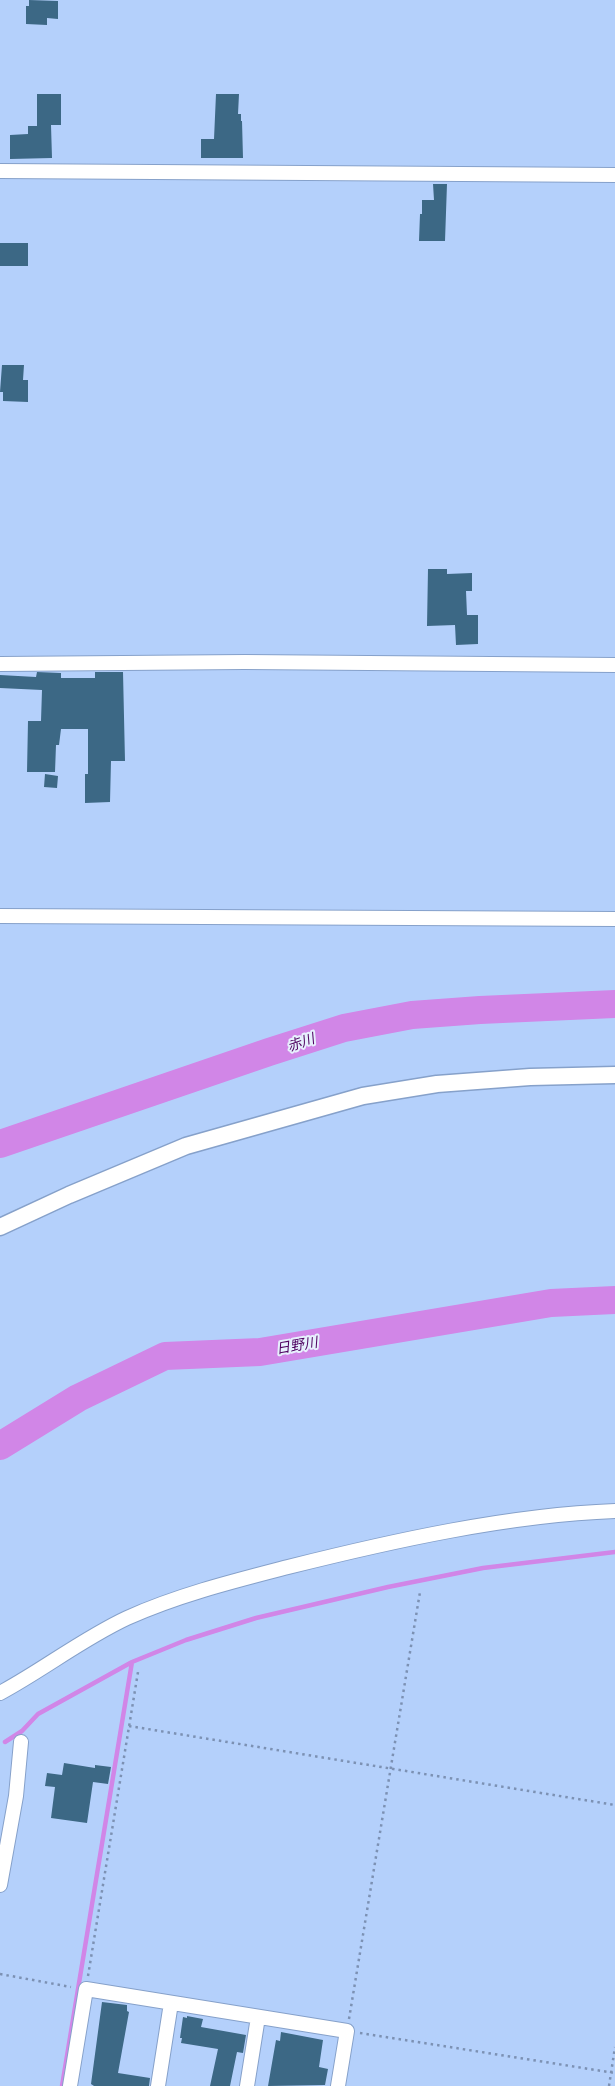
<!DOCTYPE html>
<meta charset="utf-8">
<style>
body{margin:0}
canvas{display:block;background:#b4d0fb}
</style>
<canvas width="615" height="2086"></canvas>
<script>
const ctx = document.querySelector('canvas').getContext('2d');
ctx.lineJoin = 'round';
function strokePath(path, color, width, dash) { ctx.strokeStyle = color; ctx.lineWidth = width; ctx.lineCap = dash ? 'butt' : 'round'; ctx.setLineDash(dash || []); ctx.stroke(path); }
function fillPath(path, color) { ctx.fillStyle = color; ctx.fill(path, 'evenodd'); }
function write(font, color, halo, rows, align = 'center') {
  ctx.font = font + ' Quicksand,"Noto Sans JP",sans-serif'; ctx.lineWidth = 4; ctx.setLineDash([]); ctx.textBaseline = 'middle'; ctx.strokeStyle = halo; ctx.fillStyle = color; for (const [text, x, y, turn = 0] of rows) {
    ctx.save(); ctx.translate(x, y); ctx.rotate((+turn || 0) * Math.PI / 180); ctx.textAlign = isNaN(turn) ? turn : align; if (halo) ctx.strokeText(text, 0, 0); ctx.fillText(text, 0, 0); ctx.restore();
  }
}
strokePath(new Path2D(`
 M5,1742L22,1731L38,1714L132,1662L186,1640L256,1618L388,1587L483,1568L615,1552
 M62,2086L132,1662`), '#d186e7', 4.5);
strokePath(new Path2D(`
 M0,1144L269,1052L344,1028L412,1015L480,1010L615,1004
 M0,1446L78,1398L165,1356L260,1352L551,1303L615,1300`), '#d186e7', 28);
fillPath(new Path2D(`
 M29,0L58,1V19L47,18V25L26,24V6H29Z
 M37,94H61V125H51L52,158L10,159V135L28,134V126H37Z
 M216,94H239L238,114H241V121H242L243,158H201V139H214Z
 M433,184H447L445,241H419L420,214H422V200H434Z
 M0,243H28V266H0Z
 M2,365H24L23,380H28V402L3,401V392H0Z
 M428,569H447V574L472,573V591H466L467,615H478V644L456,645L455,625L427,626Z
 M37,672L61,673V678H95V672H123L125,761H111L110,802L85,803V774H88V729H61L59,745H56L55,772H27L28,721H41L42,690L0,688V675L36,677Z
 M45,774L58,776L57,788L44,787Z
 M64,1763L95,1768V1765L111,1767L108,1784L93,1782L87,1823L51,1818L55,1787L45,1786L47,1773L62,1775Z
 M102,2002L127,2005V2011L129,2012L118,2073L150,2078L149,2086H94L91,2084Z
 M187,2016L203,2019L201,2027L246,2035L243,2053L237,2052L230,2086H210L218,2049L181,2043L182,2038H180L183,2017L187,2018Z
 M281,2032L323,2040L319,2067L328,2069L325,2085L268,2086L276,2040L280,2041Z`), '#3c6885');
const minor = new Path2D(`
 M0,171L615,175
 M0,664L245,662L615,665
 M0,916L615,919
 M0,1693C43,1670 82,1639 127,1618C178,1595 234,1581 288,1567C392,1541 508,1515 615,1511
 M0,1885L16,1796L21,1742
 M70,2086L86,1989L347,2031L338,2086
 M158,2086L171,2003
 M247,2086L258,2017`);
const tertiary = new Path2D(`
 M0,1227L69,1195L186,1146L363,1096L437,1084L530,1077L615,1075`);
strokePath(minor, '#86a1ca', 16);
strokePath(tertiary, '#86a1ca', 19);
strokePath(new Path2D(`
 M129,1726L615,1805
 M0,1974L71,1987
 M88,1976L138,1672
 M349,2019L420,1592
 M360,2033L615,2073
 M609,2086L615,2047`), '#7c91b3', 2.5, [2.5, 4]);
strokePath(minor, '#fff', 14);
strokePath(tertiary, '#fff', 16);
write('italic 14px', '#4f0360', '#e7f0fd', [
 ["赤川",301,1043,-19],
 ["日野川",297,1346,-10]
]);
</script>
